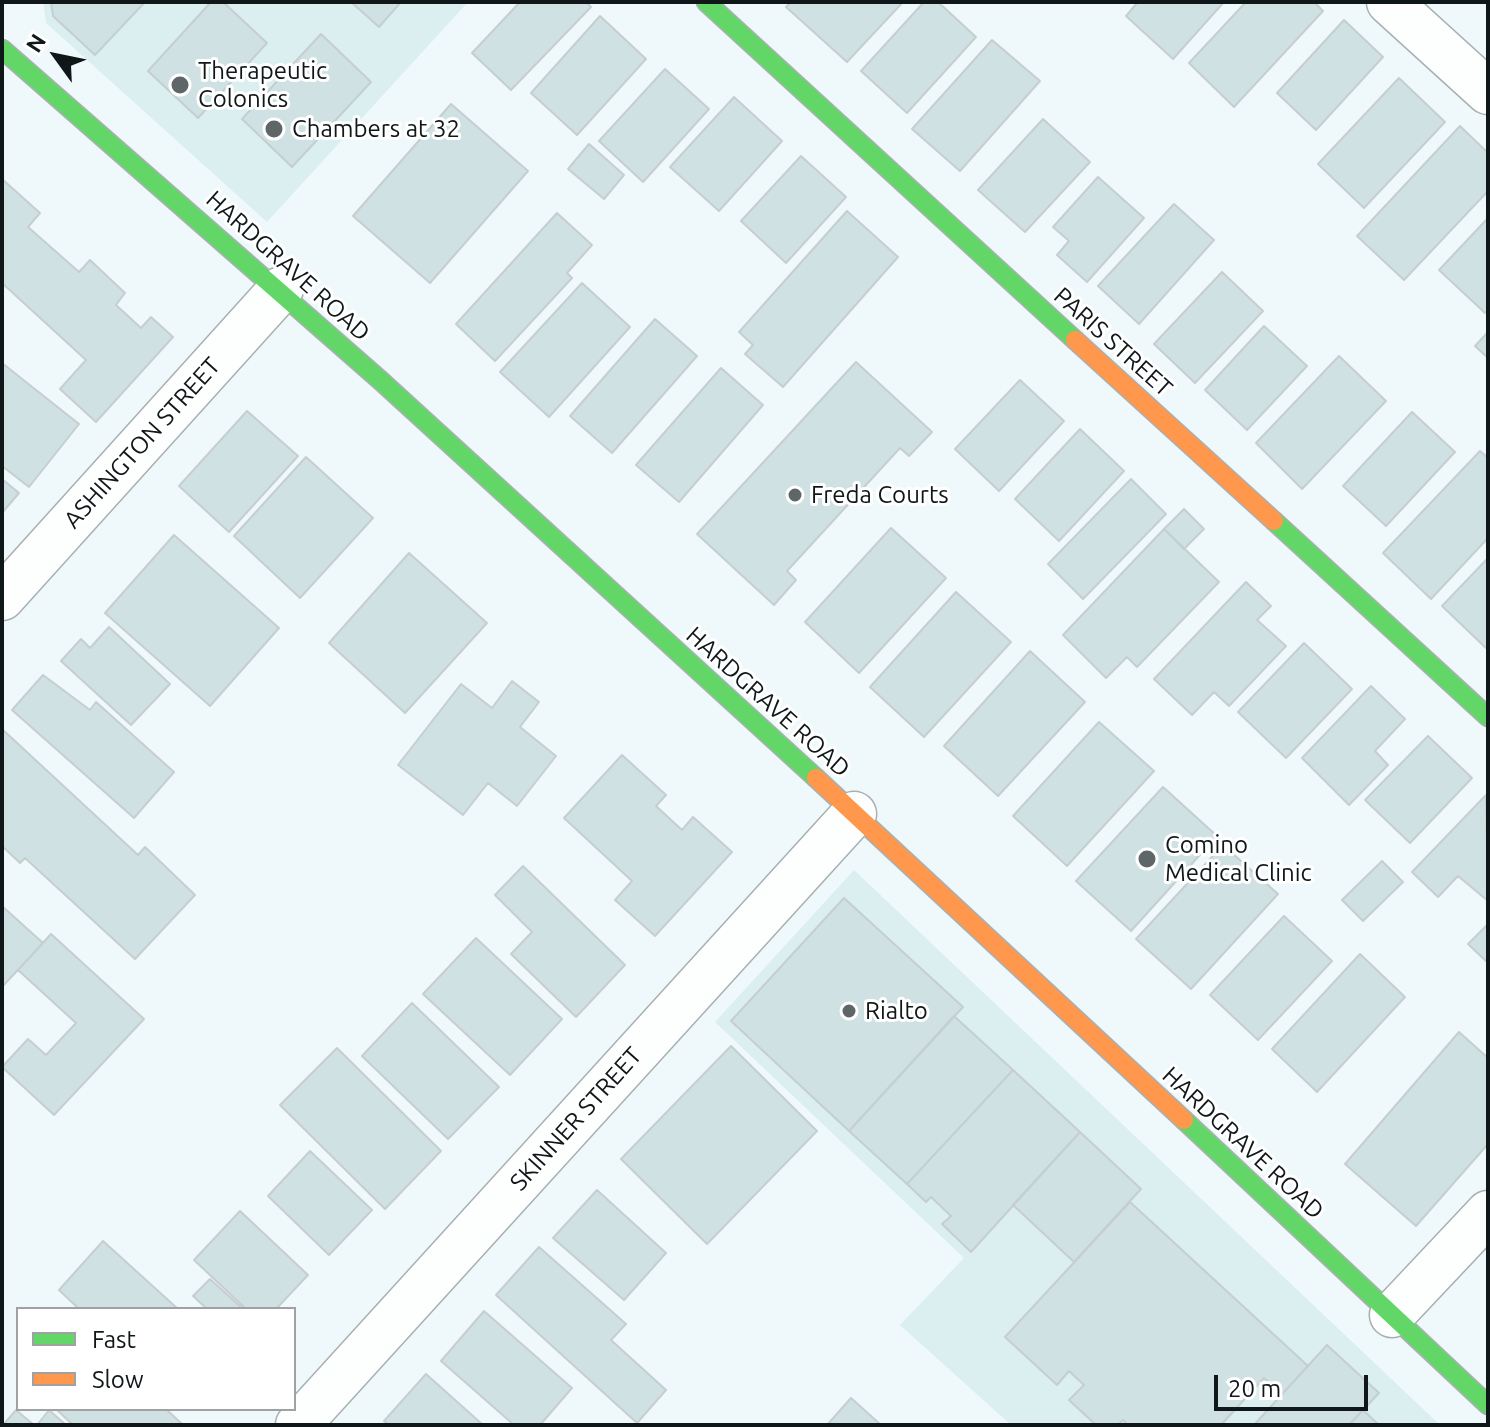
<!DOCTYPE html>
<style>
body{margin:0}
#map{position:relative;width:1490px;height:1427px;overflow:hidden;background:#eff8fa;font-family:Ubuntu,sans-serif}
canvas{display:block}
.frame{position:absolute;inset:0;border:4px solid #101718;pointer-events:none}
.legend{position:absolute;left:16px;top:1307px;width:280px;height:104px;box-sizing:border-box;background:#fff;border:2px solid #9fa2a3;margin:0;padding:10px 14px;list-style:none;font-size:24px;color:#101718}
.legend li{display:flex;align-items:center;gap:16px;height:40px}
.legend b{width:40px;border:2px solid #9fa2a3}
.north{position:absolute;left:16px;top:16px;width:80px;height:80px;-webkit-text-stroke:6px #fff;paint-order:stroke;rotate:303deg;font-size:22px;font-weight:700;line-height:32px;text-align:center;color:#101718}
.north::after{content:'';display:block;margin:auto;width:28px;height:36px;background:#101718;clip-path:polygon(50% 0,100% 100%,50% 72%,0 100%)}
.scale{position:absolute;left:1214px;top:1375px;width:154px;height:36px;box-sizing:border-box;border:4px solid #101718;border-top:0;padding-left:10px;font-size:24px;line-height:28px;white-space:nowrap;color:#101718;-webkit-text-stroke:6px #fff;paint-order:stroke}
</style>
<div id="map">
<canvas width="1490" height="1427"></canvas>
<div class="frame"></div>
<ul class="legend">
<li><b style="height:10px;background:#63d668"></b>Fast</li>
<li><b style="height:10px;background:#ff974d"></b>Slow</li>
</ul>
<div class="north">N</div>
<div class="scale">20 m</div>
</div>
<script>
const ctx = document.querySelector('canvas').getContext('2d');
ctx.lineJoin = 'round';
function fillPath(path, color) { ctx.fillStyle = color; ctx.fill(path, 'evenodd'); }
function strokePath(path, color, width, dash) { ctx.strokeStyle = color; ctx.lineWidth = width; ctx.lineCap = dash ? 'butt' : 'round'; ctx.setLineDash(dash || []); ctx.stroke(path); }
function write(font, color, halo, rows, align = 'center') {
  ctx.font = font + ' Ubuntu,sans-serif'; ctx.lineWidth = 6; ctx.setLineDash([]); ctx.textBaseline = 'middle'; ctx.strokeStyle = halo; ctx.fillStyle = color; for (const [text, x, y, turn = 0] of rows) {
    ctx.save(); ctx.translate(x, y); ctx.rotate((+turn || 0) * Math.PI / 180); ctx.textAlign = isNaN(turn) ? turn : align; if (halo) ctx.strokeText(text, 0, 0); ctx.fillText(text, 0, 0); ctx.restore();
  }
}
fillPath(new Path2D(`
 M43,2H468L267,222L46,23Z
 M854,870L1440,1425H1011L900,1325L964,1258L715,1022Z`), '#dbeff1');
const building = new Path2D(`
 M51,2H145L95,55L53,16Z
 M211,2H223L267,43L198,118L148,71Z
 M351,2H401L379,27Z
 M520,2H586L591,7L511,90L472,53Z
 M791,2H903L847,62L786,7Z
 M924,2H938L976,37L907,113L861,71Z
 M1138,2H1224L1173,59L1126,16Z
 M1246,2H1314L1323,11L1234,107L1189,63Z
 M600,16L646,59L577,135L531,93Z
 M1344,20L1383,57L1316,130L1277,93Z
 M321,34L371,82L292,167L242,119Z
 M992,40L1040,81L960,171L912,129Z
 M665,69L709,109L643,182L599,141Z
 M1399,78L1445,122L1364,208L1318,164Z
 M734,97L782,141L719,211L670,167Z
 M451,104L528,171L430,283L353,216Z
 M1043,119L1090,162L1025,232L978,190Z
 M1460,126L1488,153V191L1404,280L1357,236Z
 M589,144L624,175L604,199L568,169Z
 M801,156L846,197L786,263L741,221Z
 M1098,177L1144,218L1087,282L1057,255L1069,241L1053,227Z
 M2,179L40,213L28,227L79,272L90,260L125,293L116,305L141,328L151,317L173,337L96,422L60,389L86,360L2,283Z
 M1174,204L1214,240L1139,324L1098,286Z
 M847,211L898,257L783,387L745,354L753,345L739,332Z
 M557,213L592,245L567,273L572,278L495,361L456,324Z
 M1488,218V310L1485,313L1439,270Z
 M1222,272L1263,311L1195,383L1154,344Z
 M582,283L630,327L549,417L500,372Z
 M655,319L697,356L612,453L570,416Z
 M1264,326L1307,366L1247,430L1205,390Z
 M1488,332V358L1475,346Z
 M1339,356L1386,401L1302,489L1256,443Z
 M856,362L932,432L909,456L900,448L787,571L796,580L774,605L697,534Z
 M2,363L79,424L29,487L2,466Z
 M721,368L763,405L679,502L636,465Z
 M1020,380L1064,421L999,491L955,449Z
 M247,411L298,456L229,532L179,486Z
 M1412,412L1455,452L1386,526L1343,486Z
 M1080,429L1124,471L1059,541L1015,499Z
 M1480,451L1488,458V538L1431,599L1383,553Z
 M306,457L373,518L300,598L234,536Z
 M2,479L19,493L2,513Z
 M1131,479L1166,514L1083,599L1048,564Z
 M1184,509L1204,529L1184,549L1164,529Z
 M891,528L946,578L859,673L805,622Z
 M1164,529L1219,582L1137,667L1127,657L1106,678L1063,635Z
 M174,535L279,628L210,706L105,613Z
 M409,553L487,623L405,713L329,643Z
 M1488,558V650L1442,606Z
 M1246,582L1271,606L1257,620L1286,646L1229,706L1214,692L1192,715L1154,679Z
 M956,592L1011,642L924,737L870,687Z
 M109,627L170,684L131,725L61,661L81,639L90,648Z
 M1304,643L1352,689L1286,758L1238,712Z
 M1030,651L1085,702L998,796L944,746Z
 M43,675L90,710L96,702L174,772L134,818L12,710Z
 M512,681L539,702L520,727L556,756L517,806L488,783L463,815L398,765L461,684L492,708Z
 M1371,686L1405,719L1375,751L1388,765L1349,805L1302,758Z
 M1099,722L1154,771L1067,866L1013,816Z
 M2,729L138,855L145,847L195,895L135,959L25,858L20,863L2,846Z
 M1428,736L1472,778L1410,843L1365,800Z
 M622,755L666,795L656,806L682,830L693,817L732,852L655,936L615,900L632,881L564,818Z
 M1163,787L1217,836L1131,931L1076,881Z
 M1486,795L1488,901L1458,876L1438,897L1412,872Z
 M1223,845L1278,894L1191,989L1136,939Z
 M1382,861L1403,882L1363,921L1342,900Z
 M523,866L625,965L576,1017L511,954L532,932L495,895Z
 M844,898L963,1007L849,1131L731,1021Z
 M2,906L43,943L2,987Z
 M1284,916L1332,961L1258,1040L1210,995Z
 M1488,924V963L1468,944Z
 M51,934L144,1019L54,1115L2,1067L28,1039L46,1055L76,1023L18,970Z
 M476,938L562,1019L510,1075L423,994Z
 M1360,954L1405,997L1317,1092L1272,1049Z
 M412,1003L499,1087L448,1139L362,1056Z
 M954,1016L1013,1070L907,1184L849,1131Z
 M1459,1032L1488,1058V1144L1416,1226L1345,1164Z
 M731,1046L817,1131L707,1244L621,1159Z
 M337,1048L441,1151L385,1209L280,1105Z
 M1013,1070L1080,1132L971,1252L942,1224L951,1216L931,1197L926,1202L907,1184Z
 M1080,1132L1141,1189L1074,1262L1013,1205Z
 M310,1151L372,1210L329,1255L268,1196Z
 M597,1190L666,1253L624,1300L553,1238Z
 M1130,1202L1308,1366L1282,1394L1264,1378L1221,1425H1128L1123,1420L1118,1425H1096L1069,1400L1084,1385L1069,1371L1057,1385L1005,1337Z
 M240,1211L308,1275L276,1309H246L194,1260Z
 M103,1241L178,1309H79L59,1290Z
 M539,1247L626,1324L611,1340L666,1390L637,1423L496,1295Z
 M210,1279L243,1309H207L193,1296Z
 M484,1311L572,1388L540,1425H514L441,1361Z
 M1327,1345L1379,1393L1349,1425H1254Z
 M426,1374L483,1425H389L384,1421Z
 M851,1398L881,1425H827Z
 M56,1409H166L183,1425H73Z
 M16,1410L34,1425H3Z
 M49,1410L66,1425H37Z
 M1363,1410L1379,1425H1349Z`);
fillPath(building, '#cfe1e3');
strokePath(building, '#c6cecf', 2);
const street = new Path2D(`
 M1389,2L1488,92
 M2,598L281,289
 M1392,1315L1488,1213
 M298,1425L854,814`);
const fast = new Path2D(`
 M706,2L1075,340
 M2,49L380,380L816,778
 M1274,521L1488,717
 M1184,1120L1488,1405`);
const slow = new Path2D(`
 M1075,340L1274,521
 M816,778L1184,1120`);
strokePath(street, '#a9b0b2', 47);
strokePath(fast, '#a9b0b2', 21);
strokePath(slow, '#a9b0b2', 21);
strokePath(street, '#fdfefe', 44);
strokePath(fast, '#63d668', 18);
strokePath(slow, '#ff974d', 18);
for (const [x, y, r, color] of [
 [180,85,10,"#5e6667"],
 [274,129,10,"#5e6667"],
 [795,495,8,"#5e6667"],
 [1147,859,10,"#5e6667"],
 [849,1011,8,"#5e6667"]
]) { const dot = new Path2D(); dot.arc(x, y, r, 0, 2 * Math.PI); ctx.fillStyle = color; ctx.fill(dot); strokePath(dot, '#fff', 3); }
write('24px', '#101718', '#fff', [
 ["Therapeutic",198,71],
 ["Colonics",198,99],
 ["Chambers at 32",292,129],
 ["Freda Courts",811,495],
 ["Comino",1165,845],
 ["Medical Clinic",1165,873],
 ["Rialto",865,1011]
], 'left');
write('24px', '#101718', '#fff', [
 ["HARDGRAVE ROAD",288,266,42],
 ["PARIS STREET",1113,342,42],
 ["ASHINGTON STREET",142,443,-48],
 ["HARDGRAVE ROAD",768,702,42],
 ["SKINNER STREET",576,1119,-48],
 ["HARDGRAVE ROAD",1243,1143,43]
]);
</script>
